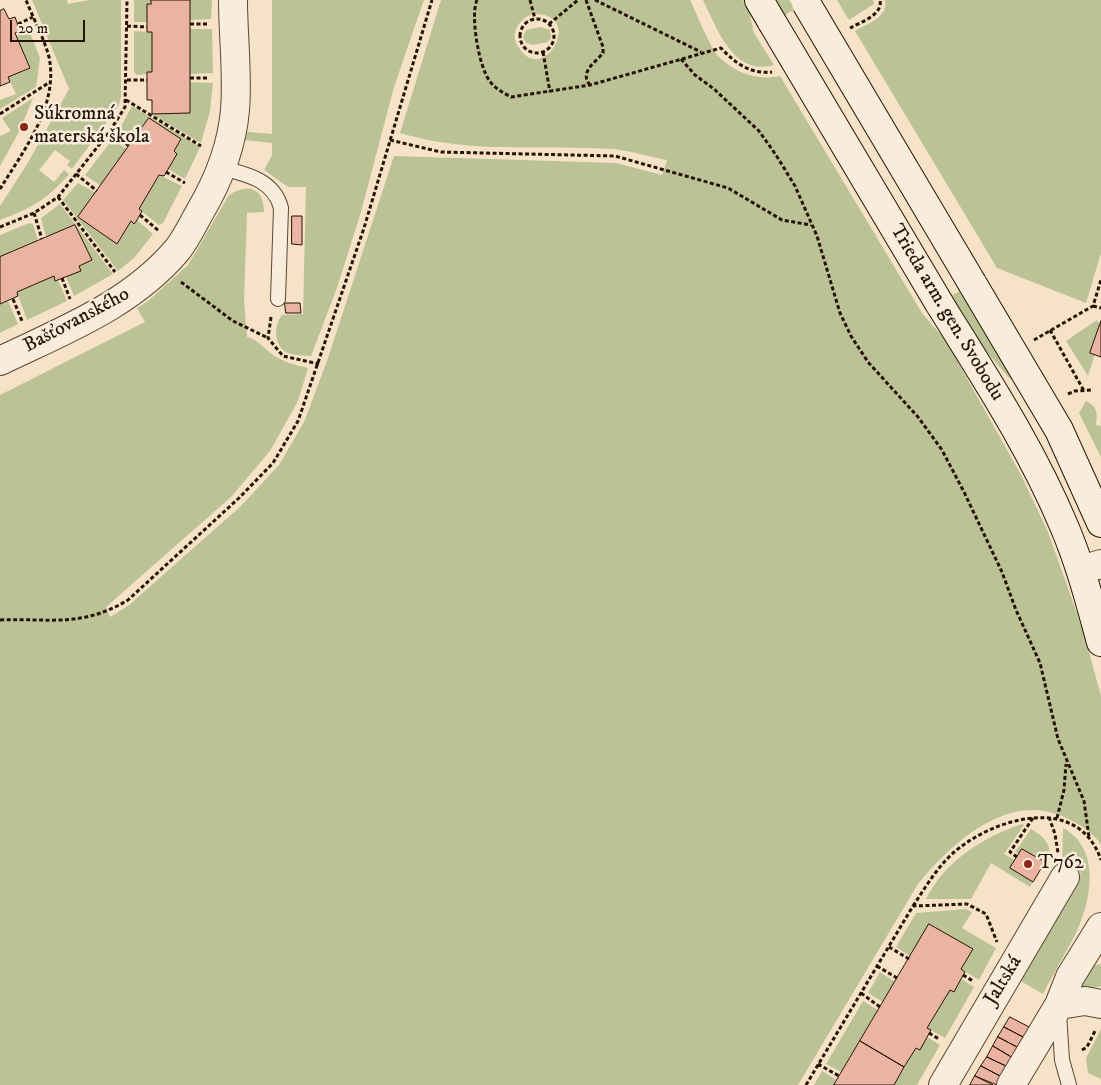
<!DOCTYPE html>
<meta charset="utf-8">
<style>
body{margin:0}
#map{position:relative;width:1101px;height:1085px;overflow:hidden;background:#f5e2c7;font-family:"IM FELL DW Pica",serif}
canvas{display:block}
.scale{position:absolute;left:10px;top:20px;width:75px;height:22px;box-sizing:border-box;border:2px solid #261303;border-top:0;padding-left:6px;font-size:15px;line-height:18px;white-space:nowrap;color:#261303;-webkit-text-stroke:4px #f8ecdb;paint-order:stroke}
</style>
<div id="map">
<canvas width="1101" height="1085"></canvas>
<div class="scale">20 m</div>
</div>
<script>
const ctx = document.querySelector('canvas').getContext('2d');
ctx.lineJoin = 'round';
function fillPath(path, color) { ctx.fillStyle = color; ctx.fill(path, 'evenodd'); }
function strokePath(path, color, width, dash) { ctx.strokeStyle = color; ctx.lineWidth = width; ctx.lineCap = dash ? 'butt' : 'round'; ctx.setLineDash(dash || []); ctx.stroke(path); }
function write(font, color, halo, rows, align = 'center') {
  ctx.font = font + ' "IM FELL DW Pica",serif'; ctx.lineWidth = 5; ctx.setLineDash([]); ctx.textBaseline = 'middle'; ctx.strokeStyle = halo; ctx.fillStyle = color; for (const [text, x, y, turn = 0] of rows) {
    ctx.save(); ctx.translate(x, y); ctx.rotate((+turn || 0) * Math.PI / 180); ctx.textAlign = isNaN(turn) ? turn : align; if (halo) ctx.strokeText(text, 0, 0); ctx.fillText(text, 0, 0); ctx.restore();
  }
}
fillPath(new Path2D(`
 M32,0H67L68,4L89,0H121V97L119,105L72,169L67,165L70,161L55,150L39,170L54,182L64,170L69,174C47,200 31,208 0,220V206L26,166L69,89Z
 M134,0H151L147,22H134Z
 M190,0H212L211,19L190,20Z
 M272,0H424L394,87L361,212L337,288L311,356C302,355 289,356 283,350C273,340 275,324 282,315L303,314L306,187H288L264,170L272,155V143L244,140V133L248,132L272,134Z
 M441,0H690C696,12 711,50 719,57C736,73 756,81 780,76L922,313L946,341L1020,473L1048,532L1083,630L1101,696V845C1094,834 1084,827 1072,821C1013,786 953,841 918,884L798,1085H0V395L145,322L137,308L148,301L188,265L229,195C247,183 264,187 264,212L247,213L244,300L247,337C258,340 264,348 273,355C284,362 295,365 308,368L298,401L270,451L231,497L106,607L110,617L129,605L241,506L279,465L304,422L327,361L394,156L616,163L662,175L667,160C650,157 631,151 614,149C544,145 468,154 400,133ZM532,14C587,11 544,87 519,48C509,34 518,20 532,14Z
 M703,0H743L749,11L754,33L774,65C733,77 717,28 703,0Z
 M776,0H789L795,9L785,15Z
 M837,0H873L874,4L849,20Z
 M885,0H1101V253L1086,303L997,268L855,31C867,24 889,17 885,0Z
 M540,27L550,30L551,38L548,42L533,45L526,43L523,37L526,30Z
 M190,29H212L213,73L190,74Z
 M29,30L40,58L36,87L0,109V100L16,94L8,77L30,68L16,36Z
 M134,31L152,32V72H148L147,74L137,75L134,72Z
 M190,82L213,83L210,111L201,143L152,114L190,113Z
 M33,98L20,130L0,166V136L11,131L2,118Z
 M132,106L200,147L185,179L168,169L177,154L174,151L181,139L149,118L133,141L118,132Z
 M112,140L127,149L101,186L85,175Z
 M159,175L182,186L163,223L159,225L139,209Z
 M78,183L96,193L78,217L117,244L131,221L134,224L137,220L153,234L134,258L118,271L63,200Z
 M60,204L113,274L74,296L66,277L79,266L92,260L75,225L46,237L41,218Z
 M29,223L33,224L38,240L0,257V235Z
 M54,276L55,281L58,280L67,301L27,320L17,292Z
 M960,291L1012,378L1010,379L979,343L951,296Z
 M8,301L18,324L0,333V304Z
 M1097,320L1100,325L1090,353L1095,354L1088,376L1066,341Z
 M1086,401C1097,407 1098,412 1096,425L1101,426V457L1079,413Z
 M1022,824L1024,825L1004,854L1015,860L1011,868L1033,882L1030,887L991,863L971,899H926C945,861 983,837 1022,824Z
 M1063,828C1101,848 1093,901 1073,939C1063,957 1053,975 1043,994L1019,980L1081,873L1062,863Z
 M1031,829C1048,839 1053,847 1048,867L1043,866L1045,862L1022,849L1019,854L1015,852Z
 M966,909L972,912L962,928L996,948L979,980L961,969L973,949L929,925L910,956L896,947L916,913Z
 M1101,964V986L1073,993L1092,966Z
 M880,972L895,982L883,1002L868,993Z
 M961,979L974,987L945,1038L927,1028L950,990L954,991Z
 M863,1001L878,1010L841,1072L826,1064Z
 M1101,1029V1079L1088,1073L1086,1058Z
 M927,1037L940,1045L917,1085H894L916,1048L920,1050Z
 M822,1071L837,1080L834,1085H814Z`), '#bbc396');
const building = new Path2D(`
 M151,0H190V113L152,114V100H147V72H152V32H147V4H151Z
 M4,9L9,19L15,17L20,31L15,33L30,68L8,77L10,82L0,86V11Z
 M149,118L181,139L174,151L177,154L164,176L159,175L139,209L142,211L137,220L134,224L131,221L117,244L78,217Z
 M292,216H302V245L292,244Z
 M75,225L92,260L79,266L81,271L55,281L54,276L17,292L18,296L0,304V257Z
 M285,303H300L301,313H286Z
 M1101,321V357L1090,353Z
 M1022,849L1045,862L1033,882L1010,868Z
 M929,924L973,949L961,969L965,972L961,979L954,992L950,990L927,1028L931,1030L920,1050L916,1048L904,1067L860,1041Z
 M1010,1017L1031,1028L1025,1038L1004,1027Z
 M1004,1027L1025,1038L1019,1048L998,1037Z
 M998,1037L1019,1048L1013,1058L993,1046Z
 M860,1041L904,1067L894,1085H834Z
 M993,1046L1013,1058L1008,1067L987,1057Z
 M987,1057L1008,1067L1002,1077L981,1066Z
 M981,1066L1002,1077L997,1085L975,1076Z
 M975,1076L993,1085H970Z`);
fillPath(building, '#ebb3a1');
strokePath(building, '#261303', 1);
const lane = new Path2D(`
 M222,168C246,174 274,180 281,208L278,299
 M1059,1013L1062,1060L1069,1085`);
const street = new Path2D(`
 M0,361C64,330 131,305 178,249C187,237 194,222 201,210C219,179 232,145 235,110C238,74 233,36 233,0
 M1081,570L1101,564
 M1059,1005L1085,1001L1101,1004
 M943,1085L1065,877
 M1011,1085L1059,1005L1070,977L1101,927`);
const secondary = new Path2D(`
 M759,0L772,22
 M972,283L1059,430L1101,523
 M939,303C984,376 1031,447 1064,526C1080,563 1090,602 1101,642`);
strokePath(lane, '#5a4734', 16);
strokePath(street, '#5a4734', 30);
strokePath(secondary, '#261303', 30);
strokePath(new Path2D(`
 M477,0C470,16 479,66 489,80C494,88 502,92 511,97L590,85L721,48C736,64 750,74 772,72
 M530,0L535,19
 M586,0L603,47V53C595,63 579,72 590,85
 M595,0L701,52
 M520 36a17 17 0 1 1 34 0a17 17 0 1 1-34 0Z
 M18,24L33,17
 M190,24H209
 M549,24L578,0
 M127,26L147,27
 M850,28C861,22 883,15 880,0
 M543,52L550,92
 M681,59L695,75L714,89L759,131L776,155L795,186L817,236L840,313L851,336L868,362L918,417L942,450L964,492L1002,572L1016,610L1040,663L1058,739L1084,801L1089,837
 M190,78H209
 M127,80H147
 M126,100L201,146
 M0,114L50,82
 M110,131L129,146
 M390,140L441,152L615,156L728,188L782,220L811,225
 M166,172L185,183
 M76,174L97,191
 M0,189C24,150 59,105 49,57C44,38 33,18 26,0
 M58,197L115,272
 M34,213L42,239
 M140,215L159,231
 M0,227L34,213L58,197L110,131L125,107L127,0
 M62,278L70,299
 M181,282L233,321L268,338
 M13,299L22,321
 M1093,306L1101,308
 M271,317L268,338L283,356L319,364
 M1050,330L1084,391
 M1034,340L1093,306L1101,280
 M1068,394L1075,391L1092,390
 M0,620C51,618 81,628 128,600L239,498L273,463L298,421L364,228L432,0
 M1049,817L1055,834L1058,853
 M1057,818L1064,790L1066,764
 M1017,857L1010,852L1033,818
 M913,906C925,888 936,869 952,854C992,818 1078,792 1101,860
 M889,947L909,959
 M877,966L897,978
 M963,975L973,981
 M861,993L880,1007
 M929,1033L939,1039
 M1082,1050L1087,1047L1096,1029
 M818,1064L839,1076
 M806,1085L913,906L967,904L986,914L997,942`), '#261303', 3, [4, 2.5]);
strokePath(lane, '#f8ecdb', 14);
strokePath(street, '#f8ecdb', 28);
strokePath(secondary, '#f8ecdb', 28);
const secondaryBridge = new Path2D(`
 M806,3L972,283
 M772,22L939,303`);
strokePath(secondaryBridge, '#261303', 30, []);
strokePath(secondaryBridge, '#f8ecdb', 28);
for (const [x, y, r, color] of [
 [24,127,5,"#8f2418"],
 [1028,864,5,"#8f2418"]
]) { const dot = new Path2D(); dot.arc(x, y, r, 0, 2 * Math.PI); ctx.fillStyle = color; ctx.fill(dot); strokePath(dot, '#f8ecdb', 2); }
write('20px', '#261303', '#f8ecdb', [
 ["Súkromná",34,115],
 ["materská škola",34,138],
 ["T762",1038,864]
], 'left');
write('20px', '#261303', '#f8ecdb', [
 ["Trieda arm. gen. Svobodu",946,313,59],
 ["Bašťovanského",77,321,-28],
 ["Jaltská",1004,981,-59]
]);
</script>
